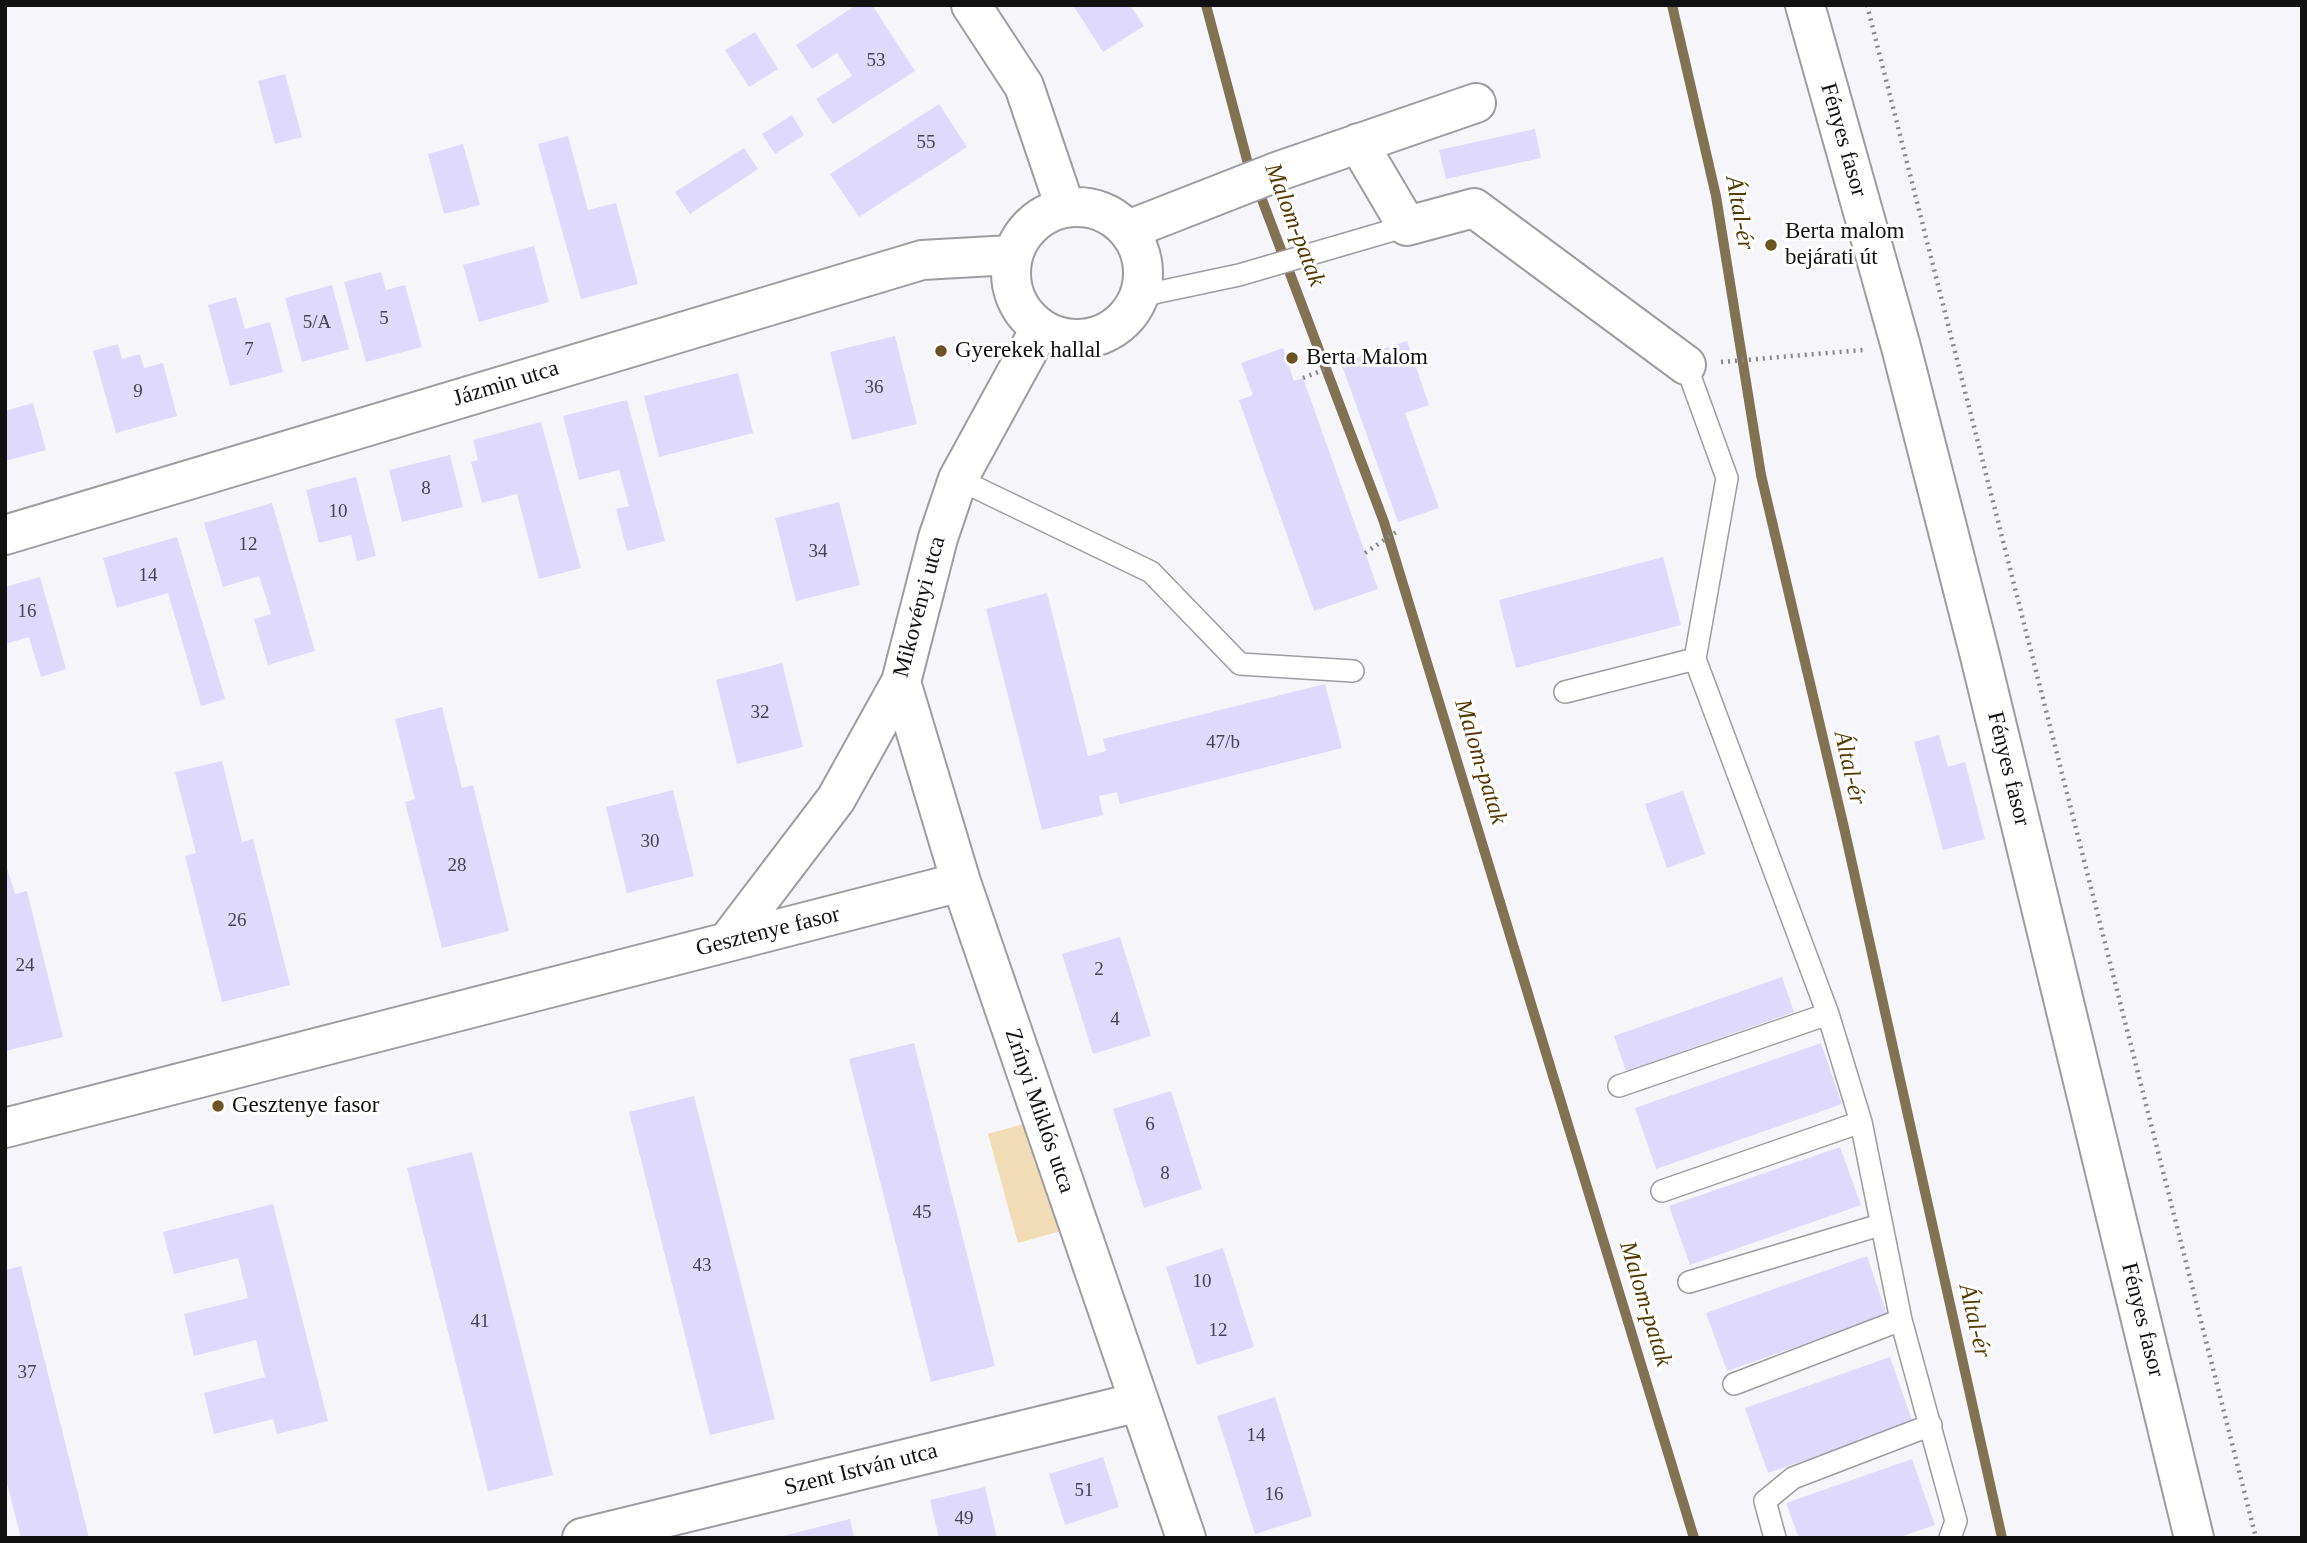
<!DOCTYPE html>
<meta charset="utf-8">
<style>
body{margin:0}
#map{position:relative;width:2307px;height:1543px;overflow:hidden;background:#f6f5f9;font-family:Georgia,serif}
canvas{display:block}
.frame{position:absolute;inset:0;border:7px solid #111112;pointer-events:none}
</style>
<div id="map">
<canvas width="2307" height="1543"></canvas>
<div class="frame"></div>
</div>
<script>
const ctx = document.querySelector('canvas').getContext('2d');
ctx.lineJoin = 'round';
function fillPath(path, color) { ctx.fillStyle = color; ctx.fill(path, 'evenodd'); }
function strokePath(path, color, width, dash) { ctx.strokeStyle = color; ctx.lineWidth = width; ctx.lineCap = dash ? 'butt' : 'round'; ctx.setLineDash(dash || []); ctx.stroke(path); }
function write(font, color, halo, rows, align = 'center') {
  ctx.font = font + ' Georgia,serif'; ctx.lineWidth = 6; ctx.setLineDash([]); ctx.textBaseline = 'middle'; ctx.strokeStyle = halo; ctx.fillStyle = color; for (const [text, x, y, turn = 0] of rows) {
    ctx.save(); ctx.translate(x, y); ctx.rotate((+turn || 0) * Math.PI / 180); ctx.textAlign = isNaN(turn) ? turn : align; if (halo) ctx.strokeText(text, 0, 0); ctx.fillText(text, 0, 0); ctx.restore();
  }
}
fillPath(new Path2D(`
 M1038,1120L1068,1229L1018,1243L988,1134Z`), '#f1dcb5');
strokePath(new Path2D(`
 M1206,5L1247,160L1384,522L1694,1538
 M1672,5L1716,196L1761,475L1845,832L2002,1538`), '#827254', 10);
fillPath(new Path2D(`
 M856,5H872L915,71L833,124L816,99L852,76L837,53L812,69L796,45Z
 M1073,5H1130L1144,26L1103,52Z
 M755,32L778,69L749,87L725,50Z
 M285,74L302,137L275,144L258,81Z
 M939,104L967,147L859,217L830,174Z
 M792,115L804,135L775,154L762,134Z
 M1535,129L1541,158L1446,179L1439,150Z
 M568,136L588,210L616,203L638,284L581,299L538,144Z
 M463,144L480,205L444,214L428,154Z
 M744,148L758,169L690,214L675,192Z
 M534,246L549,302L479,322L463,265Z
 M381,272L386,290L405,285L422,347L366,362L344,282Z
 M332,285L349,349L302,362L285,298Z
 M236,297L245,329L270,322L283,372L230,386L208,305Z
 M895,336L917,424L852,440L830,352Z
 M1407,341L1429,405L1405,413L1439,508L1398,522L1341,363Z
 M118,344L122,359L140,354L144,368L163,363L177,416L116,433L93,351Z
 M1283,348L1294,381L1303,378L1378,589L1314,611L1239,400L1253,395L1241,363Z
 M738,373L753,433L659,457L644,396Z
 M627,400L665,541L627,551L616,509L629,506L619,470L579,480L563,416Z
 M33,403L46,450L5,461V411Z
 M541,422L581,568L539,579L517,494L482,503L471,462L478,460L473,440Z
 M450,455L463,507L402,522L389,470Z
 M356,477L376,556L357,561L351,535L319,543L306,490Z
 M839,502L860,585L796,601L775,518Z
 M272,503L315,651L268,665L254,619L271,614L259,576L223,587L204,523Z
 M177,537L225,699L201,706L168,593L117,608L103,558Z
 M1663,557L1681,625L1516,668L1499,600Z
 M40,577L66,669L41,677L29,637L5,644V587Z
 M1047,593L1088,756L1106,751L1103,739L1325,684L1342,748L1120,804L1117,792L1099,796L1103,815L1042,830L986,609Z
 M782,663L803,747L737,764L716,680Z
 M442,707L462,788L473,785L509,931L442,948L405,802L415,799L395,719Z
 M1939,735L1948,767L1965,762L1985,839L1943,850L1914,742Z
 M222,761L242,842L253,839L290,985L222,1002L185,856L196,853L175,772Z
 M673,790L694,876L627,893L606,807Z
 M1683,791L1705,854L1667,868L1645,804Z
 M5,861L15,894L27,891L63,1037L5,1051Z
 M1120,937L1151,1036L1093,1054L1062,954Z
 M1782,977L1794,1012L1626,1071L1614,1036Z
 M914,1043L995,1366L931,1382L849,1059Z
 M1821,1043L1842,1104L1656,1169L1635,1108Z
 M1171,1091L1202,1189L1144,1208L1113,1109Z
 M694,1096L775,1419L710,1435L629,1112Z
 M1840,1147L1861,1205L1690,1265L1669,1206Z
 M472,1152L553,1475L488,1491L407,1168Z
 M273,1204L328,1421L277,1434L273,1419L214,1434L204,1393L265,1377L256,1340L194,1356L184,1314L248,1298L238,1258L174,1274L163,1232Z
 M1223,1248L1254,1347L1197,1365L1166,1267Z
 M1867,1256L1887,1315L1727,1371L1706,1313Z
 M21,1266L89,1538H21L5,1476V1270Z
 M1890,1357L1913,1423L1768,1473L1745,1408Z
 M1275,1397L1312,1516L1255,1534L1217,1416Z
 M1103,1457L1119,1507L1065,1525L1049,1474Z
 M1912,1459L1935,1525L1897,1538H1799L1786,1503Z
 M985,1487L997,1538H939L930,1500Z
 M850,1519L854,1538H779V1537Z`), '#e0d9fe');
const lane = new Path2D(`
 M1140,296L1239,275L1407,226
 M1686,365L1727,478L1695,659
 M958,479L1151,572L1240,664L1353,671
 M1565,692L1695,659L1828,1014L1861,1122L1901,1320L1956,1521L1950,1538
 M1619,1086L1828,1014
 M1662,1191L1861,1122
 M1689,1282L1880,1225
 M1734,1384L1901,1320
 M1775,1538L1765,1501L1793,1478L1931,1425`);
const street = new Path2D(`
 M971,5L1024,86L1065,207
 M1805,5L1901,347L1980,656L2194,1538
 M1358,143L1407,226L1474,208L1686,365
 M1011 273a66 66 0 1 1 132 0a66 66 0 1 1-132 0Z
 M1128,230L1279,171L1476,103
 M5,535L922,260L1011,255
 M901,682L961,882L1186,1538
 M728,941L836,799L901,682L938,538L958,479L1040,329
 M5,1128L961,882
 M582,1538L1139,1402`);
strokePath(lane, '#9d9ca0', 24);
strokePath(street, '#9d9ca0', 42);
strokePath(new Path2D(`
 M1867,5L2256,1538
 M1721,362L1863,350
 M1303,378L1341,363
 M1365,553L1399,530`), '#878689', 4.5, [2, 5]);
strokePath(lane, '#fff', 21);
strokePath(street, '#fff', 38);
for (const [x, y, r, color] of [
 [1771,245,7,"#6b5323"],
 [941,351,7,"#6b5323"],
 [1292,358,7,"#6b5323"],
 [218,1106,7,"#6b5323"]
]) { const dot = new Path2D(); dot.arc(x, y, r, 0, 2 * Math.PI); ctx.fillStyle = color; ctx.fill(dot); strokePath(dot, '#fff', 2.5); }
write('19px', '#45434d', null, [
 ["53",876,61],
 ["55",926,143],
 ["5",384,319],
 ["5/A",317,323],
 ["7",249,350],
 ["36",874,388],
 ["9",138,392],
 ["8",426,489],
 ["10",338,512],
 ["12",248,545],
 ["34",818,552],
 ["14",148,576],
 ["16",27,612],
 ["32",760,713],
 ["47/b",1223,743],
 ["30",650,842],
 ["28",457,866],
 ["26",237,921],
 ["24",25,966],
 ["2",1099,970],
 ["4",1115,1020],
 ["6",1150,1125],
 ["8",1165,1174],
 ["45",922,1213],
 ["43",702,1266],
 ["10",1202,1282],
 ["41",480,1322],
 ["12",1218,1331],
 ["37",27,1373],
 ["14",1256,1436],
 ["51",1084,1491],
 ["16",1274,1495],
 ["49",964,1519]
]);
write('23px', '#111112', '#fff', [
 ["Fényes fasor",1843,140,74],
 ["Jázmin utca",506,384,-17],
 ["Mikovényi utca",920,607,-75],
 ["Fényes fasor",2008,769,76],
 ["Gesztenye fasor",768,932,-14],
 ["Zrínyi Miklós utca",1039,1111,71],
 ["Fényes fasor",2142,1320,76],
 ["Szent István utca",861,1470,-14]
]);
write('23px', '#111112', '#fff', [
 ["Berta malom",1785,232],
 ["bejárati út",1785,258],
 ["Gyerekek hallal",955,351],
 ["Berta Malom",1306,358],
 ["Gesztenye fasor",232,1106]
], 'left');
write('italic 24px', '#523a00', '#fff', [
 ["Által-ér",1739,213,80],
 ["Malom-patak",1294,225,69],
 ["Malom-patak",1480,762,73],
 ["Által-ér",1849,768,77],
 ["Malom-patak",1645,1304,73],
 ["Által-ér",1974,1321,77]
]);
</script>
